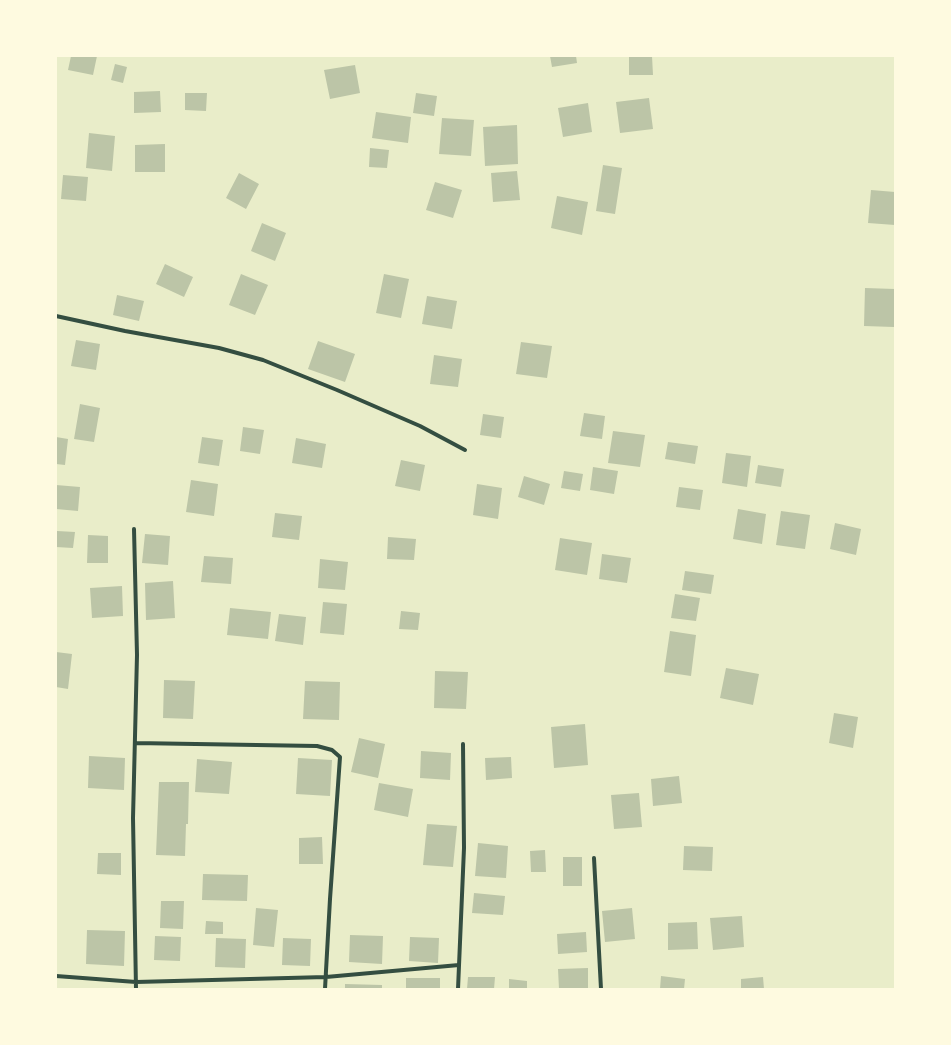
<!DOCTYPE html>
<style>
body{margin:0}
#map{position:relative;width:951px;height:1045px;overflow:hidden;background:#e9edc9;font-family:"IBM Plex Sans",sans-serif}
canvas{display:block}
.frame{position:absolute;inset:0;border:57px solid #fefae0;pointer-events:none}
</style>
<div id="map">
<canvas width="951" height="1045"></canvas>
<div class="frame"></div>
</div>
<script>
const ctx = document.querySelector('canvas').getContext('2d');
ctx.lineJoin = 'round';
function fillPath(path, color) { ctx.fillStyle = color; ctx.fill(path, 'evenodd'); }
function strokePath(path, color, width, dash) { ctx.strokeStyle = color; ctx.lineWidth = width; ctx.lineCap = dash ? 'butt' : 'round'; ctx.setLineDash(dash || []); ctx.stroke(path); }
fillPath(new Path2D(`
 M71,56H97L93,75L68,70Z
 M550,56H576L577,63L552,67Z
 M629,56H652L653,75H629Z
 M115,64L127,67L123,83L111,80Z
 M355,65L360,93L330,99L324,70Z
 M160,91L161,112L134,113V92Z
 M185,93H207L206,111L185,110Z
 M416,93L437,96L434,116L413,113Z
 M649,98L653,129L620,133L616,102Z
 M588,103L592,132L563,137L558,108Z
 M376,112L411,117L408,143L372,138Z
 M442,118L474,120L471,156L439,154Z
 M517,125L518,164L485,166L483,127Z
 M89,133L115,136L112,171L86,168Z
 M165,144V172H135V145Z
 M370,148L389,150L387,168L369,167Z
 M603,165L622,168L615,214L596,211Z
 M517,171L520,200L493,202L491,173Z
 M239,173L259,184L246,209L226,198Z
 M63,175L88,177L86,201L61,199Z
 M435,182L462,190L453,218L426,210Z
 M871,190L895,192V225L868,223Z
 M557,196L588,202L582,235L551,228Z
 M262,223L286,233L275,261L251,251Z
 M165,264L193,277L184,297L156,284Z
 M241,274L268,285L255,315L229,305Z
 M384,274L409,279L401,318L376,313Z
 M865,288L895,289L894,327L864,326Z
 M117,295L144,301L139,321L113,315Z
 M427,296L457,301L452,329L422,324Z
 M76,340L100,344L96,370L71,366Z
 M318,341L355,354L345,382L308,369Z
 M521,342L552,346L547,378L516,374Z
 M434,355L462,359L458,387L430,384Z
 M80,404L100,408L94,442L74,439Z
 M584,413L605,416L602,439L580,436Z
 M483,414L504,417L501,438L480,435Z
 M243,427L264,430L260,454L240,451Z
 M613,431L645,435L640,467L608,463Z
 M56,437L68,439L65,465L56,464Z
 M202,437L223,440L219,466L198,463Z
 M296,438L326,444L322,468L292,463Z
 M668,442L698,446L695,464L665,459Z
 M726,453L751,456L747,487L722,483Z
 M401,460L425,465L420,491L395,486Z
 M758,465L784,469L781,487L755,483Z
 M593,467L618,471L614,494L590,490Z
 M564,471L583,474L580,491L561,488Z
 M524,476L550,484L544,505L518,497Z
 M191,480L218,484L214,516L186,512Z
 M477,484L502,488L498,519L473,515Z
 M56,485L80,487L78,511L56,509Z
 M679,487L703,490L700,510L676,507Z
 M738,509L766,514L762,544L733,539Z
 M781,511L810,515L805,549L776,545Z
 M275,513L302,516L299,540L272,537Z
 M835,523L861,529L856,555L830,549Z
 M57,531L75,532L73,548L56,547Z
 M145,534L170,536L168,565L142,563Z
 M88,535L108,536V563H87Z
 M388,537L416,539L414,560L387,559Z
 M560,538L592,543L587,575L555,570Z
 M602,554L631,558L627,583L599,579Z
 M204,556L233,558L231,584L201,582Z
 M320,559L348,562L345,590L318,588Z
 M685,571L714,575L711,594L682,590Z
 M173,581L175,618L146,620L145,583Z
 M122,586L123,616L92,618L90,588Z
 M675,594L700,598L696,621L671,618Z
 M323,602L347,604L344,635L320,633Z
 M230,608L271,612L268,639L227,635Z
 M401,611L420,613L418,630L399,629Z
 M279,614L306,617L303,645L275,641Z
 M670,631L696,635L691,676L664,672Z
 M56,652L72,654L68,689L56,687Z
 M726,668L759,674L753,705L720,698Z
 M435,671L468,672L466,709L434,708Z
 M164,680L195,681L193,719L163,718Z
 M305,681L340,682L339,720L303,719Z
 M834,713L858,717L853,748L829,743Z
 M585,724L588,765L554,768L551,727Z
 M359,738L385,744L378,778L351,772Z
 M421,751L451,753L450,780L420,778Z
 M89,756L125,758L124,790L88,788Z
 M511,757L512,778L486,780L485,758Z
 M298,758L332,760L330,796L296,794Z
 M197,759L232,762L229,794L195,792Z
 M679,776L682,803L653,806L651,779Z
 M159,782H189L188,824H186L185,856L156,855Z
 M379,783L413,789L408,817L374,810Z
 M639,793L642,827L614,829L611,795Z
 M427,824L457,826L453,867L423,865Z
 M322,837L323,864H299V838Z
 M478,843L508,846L506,878L475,876Z
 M684,846L713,847L712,871L683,870Z
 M545,850L546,872H531L530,851Z
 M98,853H121V875L97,874Z
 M563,857H582V886H563Z
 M203,874L248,875L247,901L202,900Z
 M474,893L505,896L503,915L472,913Z
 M161,901H184L183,929L160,928Z
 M256,908L278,910L274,947L253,945Z
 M632,908L635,939L605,942L602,911Z
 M742,916L744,947L713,950L710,918Z
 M206,921L223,922V934H205Z
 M697,922L698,949L668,950V923Z
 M87,930L125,931L124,966L86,964Z
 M586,932L587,952L558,954L557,934Z
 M350,935L383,936L382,964L349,962Z
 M155,936L181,937L180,961L154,960Z
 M410,937L439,938L438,963L409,961Z
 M216,938L246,939L245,968L215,967Z
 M283,938L311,939L310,966L282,965Z
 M588,968V989H559L558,969Z
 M661,976L685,979L684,989H660Z
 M468,977H495L494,989H467Z
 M763,977L764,989H741V979Z
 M406,978H440V989H406Z
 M509,979L527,981V989H509Z
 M345,984L382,985V989H345Z`), '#bcc5a7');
strokePath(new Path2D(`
 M56,316L125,331L219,348L263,360L337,390L420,426L465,450
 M134,529L137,655L133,818L136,989
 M135,743L317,746L332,750L340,757L330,899L325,989
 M594,858L601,989
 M56,976L136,982L326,977L459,965
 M458,989L464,848L463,744`), '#344e41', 4);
</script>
